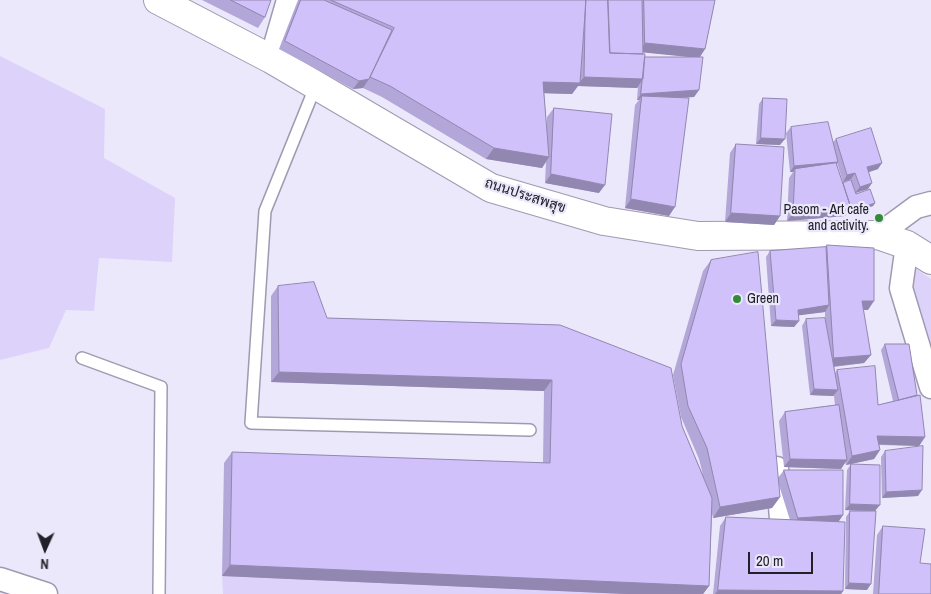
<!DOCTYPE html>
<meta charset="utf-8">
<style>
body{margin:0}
#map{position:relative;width:931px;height:594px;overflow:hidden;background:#ece8fc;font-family:"Archivo Narrow",sans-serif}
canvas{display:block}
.north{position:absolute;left:20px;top:524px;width:50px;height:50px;-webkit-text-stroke:4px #ece8fc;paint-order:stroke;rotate:182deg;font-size:14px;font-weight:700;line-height:20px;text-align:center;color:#222029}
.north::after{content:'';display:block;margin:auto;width:18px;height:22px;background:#222029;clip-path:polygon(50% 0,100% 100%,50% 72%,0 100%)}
.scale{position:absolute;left:748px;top:552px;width:65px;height:22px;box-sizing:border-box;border:2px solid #222029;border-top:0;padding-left:6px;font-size:15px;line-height:18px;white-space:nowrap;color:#222029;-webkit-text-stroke:4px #ece8fc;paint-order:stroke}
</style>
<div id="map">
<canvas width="931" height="594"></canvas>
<div class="north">N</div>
<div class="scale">20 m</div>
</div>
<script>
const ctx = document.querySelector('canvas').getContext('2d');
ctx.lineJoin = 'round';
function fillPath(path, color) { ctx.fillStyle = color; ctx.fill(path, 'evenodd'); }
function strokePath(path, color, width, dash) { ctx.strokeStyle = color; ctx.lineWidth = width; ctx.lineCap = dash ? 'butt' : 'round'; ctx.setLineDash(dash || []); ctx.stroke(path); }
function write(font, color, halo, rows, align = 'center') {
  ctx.font = font + ' "Archivo Narrow",Sarabun,sans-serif'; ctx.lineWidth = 4.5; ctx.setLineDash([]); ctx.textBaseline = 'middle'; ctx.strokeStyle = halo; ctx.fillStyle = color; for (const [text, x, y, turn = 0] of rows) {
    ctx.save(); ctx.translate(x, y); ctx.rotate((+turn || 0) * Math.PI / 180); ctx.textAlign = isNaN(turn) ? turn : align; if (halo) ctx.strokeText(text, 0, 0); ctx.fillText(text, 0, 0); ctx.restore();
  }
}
fillPath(new Path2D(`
 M0,56L105,109L104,158L175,198L172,262L99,258L94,311L66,310L49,348L0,360Z
 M913,267L931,279V358L911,287Z
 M222,576L626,594H223Z`), '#ddd3fa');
const lane = new Path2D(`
 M316,85L265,211L251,423L530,430
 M82,358L161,387L159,594`);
const street = new Path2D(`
 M271,59L288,0
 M878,235L916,207L931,203
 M907,245L901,288L931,387
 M777,468L781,519
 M0,579L46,594`);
const secondary = new Path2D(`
 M158,0L271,59L491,188L604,221L698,236L878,235L907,245L931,260`);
strokePath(lane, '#a09ab1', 14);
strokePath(street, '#a09ab1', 25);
strokePath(secondary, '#a09ab1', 30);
strokePath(lane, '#fff', 11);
strokePath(street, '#fff', 22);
strokePath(secondary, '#fff', 28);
fillPath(new Path2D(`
 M202,0H271L265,17L258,28Z
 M298,0H715L705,49L700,57L699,90L694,97L676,98L669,216L625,208L635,105L639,100H637L638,87L637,88L578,86L572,94L544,93L547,130V117L554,108L599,193L545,183L546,162L542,168L486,159L382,97L363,88L353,89L279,49ZM643,52L692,57H645L643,54Z
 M763,98L780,145L756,144L759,104Z
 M791,127L833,142L836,139L878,169L869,172L868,189L856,193V194L875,203L873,206L849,214L848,212L845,216L787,221L789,178L793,172H790L786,133ZM837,163L843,182L851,179V180L843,183L836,164Z
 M736,144L780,216L774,225L725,222L730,153Z
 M827,245L868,310H863L871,355L864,363L834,367L835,373L837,370L878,405L893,401L881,350L885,344L917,395L925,437L919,446L879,445L880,450L874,459L846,465L845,462L841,469L784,467L779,421L785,412L835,405L834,396L810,395L802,326L806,319L825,322V312L798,315L799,321L794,327L771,326L766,257L770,251L826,247Z
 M711,260L778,478L784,470L843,515L838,522L843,591L841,594H713L720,526L726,517L790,520L778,482L780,497L772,508L713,518L712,514L709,586L703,594H626L222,576L224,463L232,452L543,463L544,391L271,382V296L278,286L327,318L560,325L682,426L703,475L699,459L681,417L673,375L703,271Z
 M885,451L918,496L882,498L881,457Z
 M851,464L876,511L867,590L845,589L846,517L850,511H859L845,510L847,470Z
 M883,526L920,563L931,594H873L877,535Z`), '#b3a6d8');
fillPath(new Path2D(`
 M645,43L705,49L699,58L639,52Z
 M584,77L643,79L637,88L578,86L572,94L535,93L543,82L579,83Z
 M369,79L363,88L353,89L359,81Z
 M699,90L694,97L641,100L642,96L639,100H637L641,94Z
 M761,138L785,139L780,145L756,144Z
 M494,148L549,157L542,168L486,159Z
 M838,162L834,168L795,169L793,172H790L794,166Z
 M882,163L878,169L863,174L867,167Z
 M855,173L851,179L843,182L847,175Z
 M551,174L605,185L599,193L545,183Z
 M872,183L868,189L855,193L860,187Z
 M631,199L675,207L669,216L625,208Z
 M875,203L873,206L849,214L851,211Z
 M851,208L845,216L787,221L793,213Z
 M731,213L780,216L774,225L725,222Z
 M862,301H874L868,310H856Z
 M829,305L825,312L794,316L798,310Z
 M776,320L799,321L794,327L771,326Z
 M871,355L864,363L828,367L834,358Z
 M279,372L552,380L544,391L271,382Z
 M814,389L838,390L833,396L810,395Z
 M877,436L925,437L919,446L871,444Z
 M880,450L874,459L846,465L852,456Z
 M790,459L847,460L841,469L784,467Z
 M922,490L918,496L882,498L886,492Z
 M780,497L772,508L713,518L720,507Z
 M850,504L880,505L875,511L845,510Z
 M843,515L837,524L792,526L798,518Z
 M230,565L709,586L703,594H626L222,576Z
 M849,583L871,584L867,590L845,589Z
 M718,590L843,591L841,594H715Z`), '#9287b0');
const building = new Path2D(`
 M231,0H271L265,17Z
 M301,0H324L392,30L369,79L359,81L285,41Z
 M331,0H586L580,83L543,82L549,157L494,148L390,86L370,77L394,28Z
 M586,0H608L610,53L645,54L643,79L584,77L585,21Z
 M608,0H642L643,54L610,53Z
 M644,0H715L705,49L645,43Z
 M645,57H703L699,90L641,94Z
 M642,96L689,98L675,207L631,199Z
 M763,98L787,99L785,139L761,138Z
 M554,108L612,114L605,185L551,174Z
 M828,122L838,162L794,166L791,127Z
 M871,128L882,163L867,167L872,183L860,187L855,173L847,175L836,139Z
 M736,144L784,147L780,216L731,213Z
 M836,163L851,208L793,213L795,169Z
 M851,180L856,194L870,189L875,203L851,211L850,208H851L843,183Z
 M827,245L874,248V301H862L871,355L834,358Z
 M826,247L829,305L798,310L799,321L776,320L770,251Z
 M758,252L780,497L720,507L707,448L688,406L681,364L711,260Z
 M314,282L327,318L560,325L671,368L682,426L712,498L709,586L230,565L232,452L550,463L552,380L279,372L278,286Z
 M825,318L838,390L814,389L806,319Z
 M885,344H909L917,395L899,400Z
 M875,366L878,405L920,395L925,437L877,436L880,450L852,456L837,370Z
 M839,405L847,460L790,459L785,412Z
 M923,446L922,490L886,492L885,451Z
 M851,464L880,465V505L850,504Z
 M784,470H843V515L798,518Z
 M850,511H876L871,584L849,583Z
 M726,517L845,522L843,591L718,590Z
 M883,526L925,529L920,563L931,564V594H879Z`);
fillPath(building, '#d0c1fb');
strokePath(building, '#9287b0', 1);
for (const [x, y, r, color] of [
 [879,218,5,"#338b3a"],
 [737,299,5,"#338b3a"]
]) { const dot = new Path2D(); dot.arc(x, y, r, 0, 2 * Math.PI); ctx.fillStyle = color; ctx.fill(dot); strokePath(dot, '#ece8fc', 2); }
write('14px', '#222029', '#ece8fc', [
 ["ถนนประสพสุข",525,196,18]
]);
write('14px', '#222029', '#ece8fc', [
 ["Pasom - Art cafe",869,210],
 ["and activity.",869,226],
 ["Green",747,299,"left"]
], 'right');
</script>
